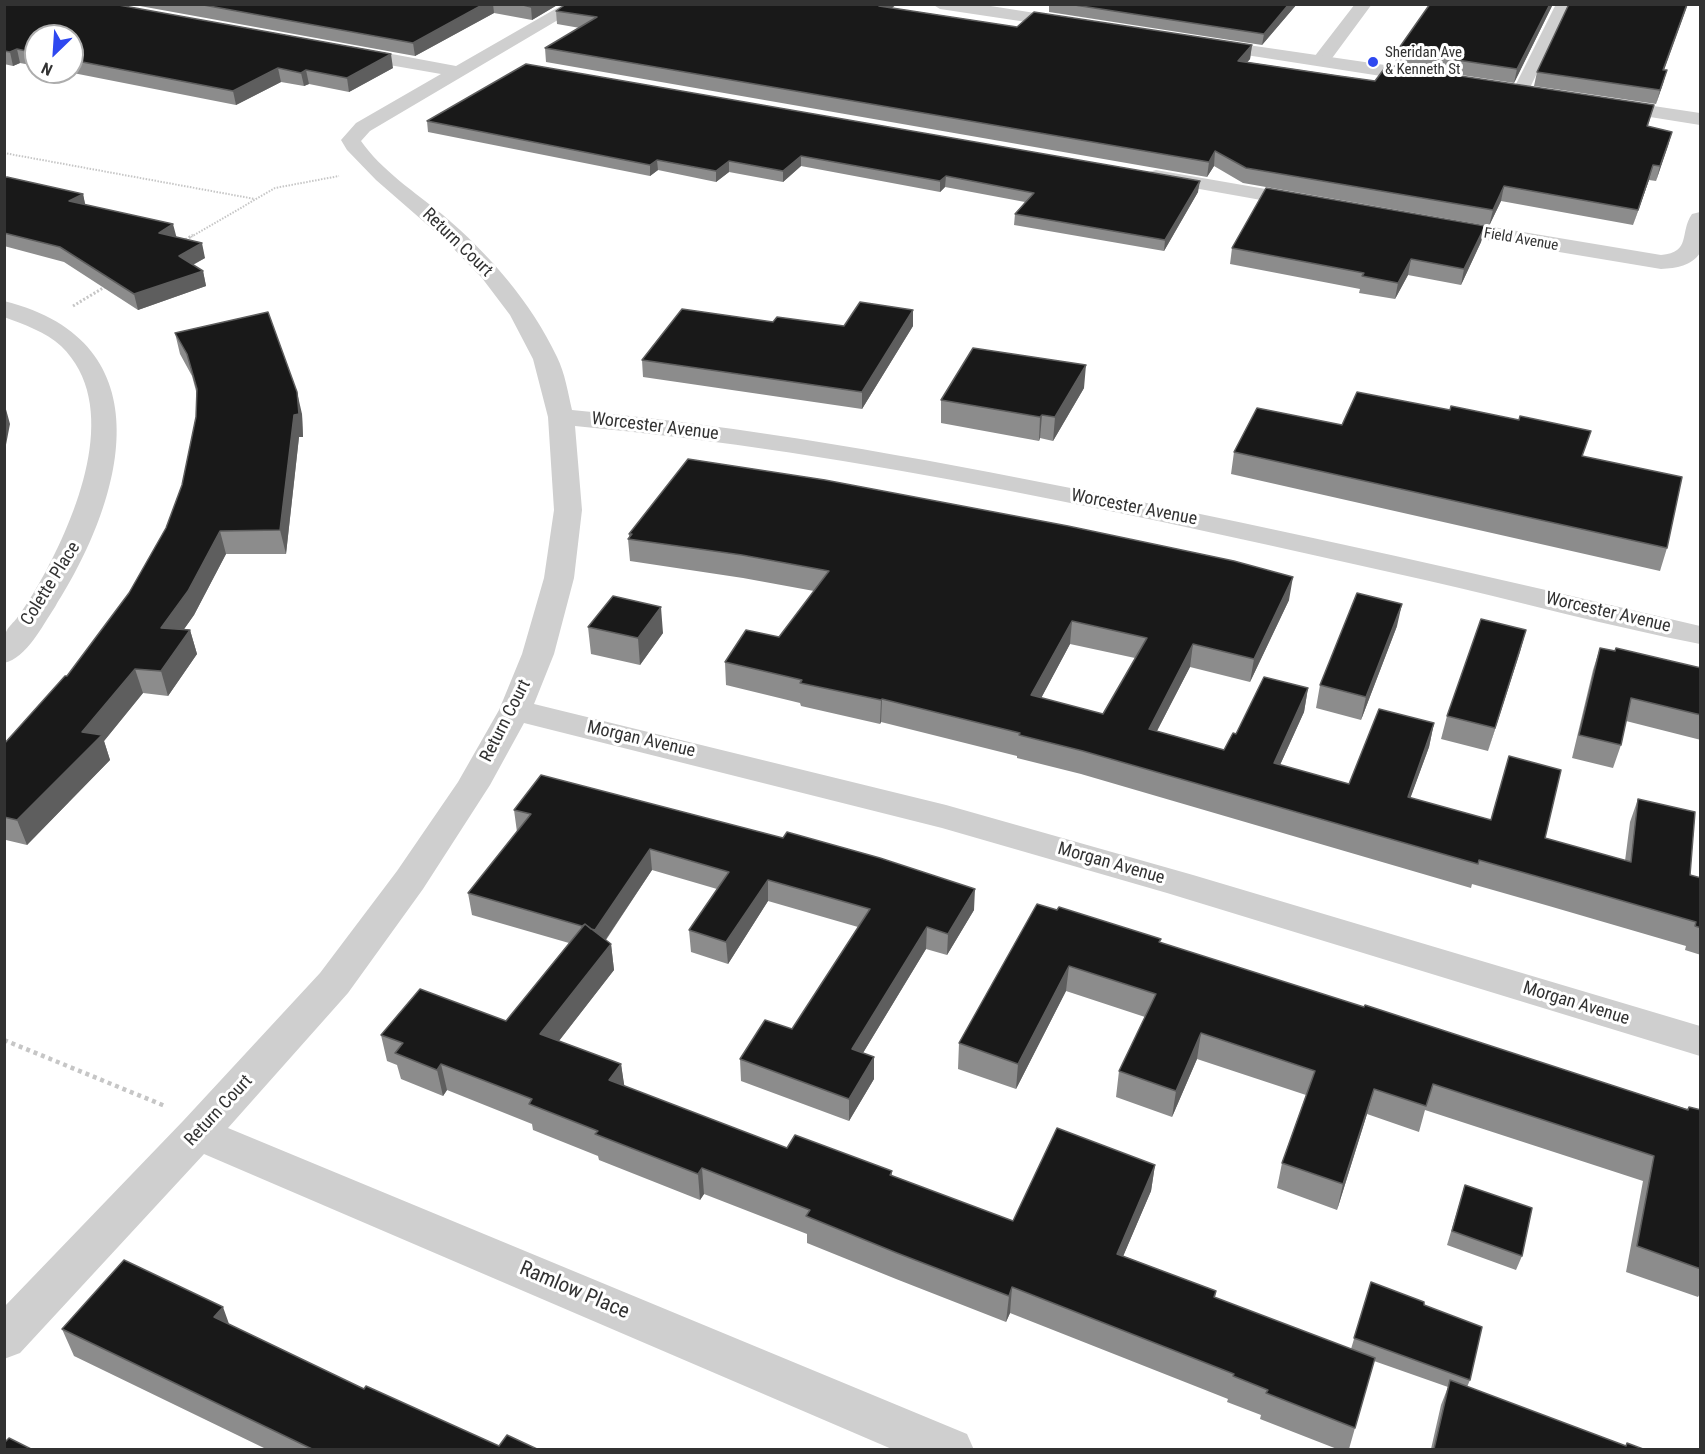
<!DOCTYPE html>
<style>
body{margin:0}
#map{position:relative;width:1705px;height:1454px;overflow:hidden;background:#fff;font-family:"Roboto Condensed",sans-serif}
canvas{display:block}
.frame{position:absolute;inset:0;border:6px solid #323232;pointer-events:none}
.north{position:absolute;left:24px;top:24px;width:60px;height:60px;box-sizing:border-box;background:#fff;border:2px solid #adadad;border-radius:50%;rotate:205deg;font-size:16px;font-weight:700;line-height:24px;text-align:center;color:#323232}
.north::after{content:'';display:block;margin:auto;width:21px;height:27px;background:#2e48f0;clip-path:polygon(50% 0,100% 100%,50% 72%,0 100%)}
</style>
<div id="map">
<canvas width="1705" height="1454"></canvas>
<div class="frame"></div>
<div class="north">N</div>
</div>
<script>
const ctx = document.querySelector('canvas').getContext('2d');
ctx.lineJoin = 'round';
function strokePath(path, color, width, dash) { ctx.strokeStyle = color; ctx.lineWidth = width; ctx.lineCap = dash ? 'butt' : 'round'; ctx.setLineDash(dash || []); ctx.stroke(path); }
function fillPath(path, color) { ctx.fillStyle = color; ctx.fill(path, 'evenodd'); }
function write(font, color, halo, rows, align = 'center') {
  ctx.font = font + ' "Roboto Condensed",sans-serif'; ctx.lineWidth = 6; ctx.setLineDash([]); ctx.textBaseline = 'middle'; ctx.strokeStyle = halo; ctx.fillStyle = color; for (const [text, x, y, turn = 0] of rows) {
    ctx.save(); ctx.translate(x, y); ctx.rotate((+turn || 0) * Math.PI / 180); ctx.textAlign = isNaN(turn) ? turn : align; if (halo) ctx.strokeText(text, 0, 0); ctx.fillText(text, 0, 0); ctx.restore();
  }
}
strokePath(new Path2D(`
 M4,153L255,199
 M191,237L275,188L339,176`), '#c6c6c6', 2, [1.5, 1.5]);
strokePath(new Path2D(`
 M182,242L193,235
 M73,306L108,285`), '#c6c6c6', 3, [2, 2]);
strokePath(new Path2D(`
 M4,1040L165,1106`), '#c6c6c6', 4.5, [4, 4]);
fillPath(new Path2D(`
 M1556,4H1570L1528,92L1520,97L1514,95L1512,92Z`), '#cfcfcf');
fillPath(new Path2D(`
 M564,4H585L370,131L361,141C381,170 416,193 443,215C489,254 531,302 557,357C565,373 568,393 572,410C745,426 915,457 1086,491C1291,531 1496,578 1700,626V644C1608,626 1517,601 1425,580C1145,517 862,453 575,426L582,510L574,578L554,654L534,704L946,805L1193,875L1700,1026V1056L1167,893L942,828L524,723L490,785L423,889L348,993L228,1128L967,1434L974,1450H894L204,1154L20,1353L4,1359V1307L183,1121L320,973L397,871L458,782L499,710L522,654L544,578L554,510L548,417L533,359L510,315L482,278L446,241L376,180L347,150L341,140L356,123L441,74L349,58L343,56L340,52L343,48L349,46L456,66Z
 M1355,4H1372L1327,65H1313L1311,61Z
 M1156,170L1306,196L1314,197L1317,202L1314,207L1306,208L1149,180L1145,176L1149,172Z
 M1700,212V253C1691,266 1677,268 1661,269L1439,232L1431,230L1428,225L1431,220L1439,218L1661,255C1692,252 1679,233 1692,214Z
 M4,301C169,342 123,501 55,607C42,626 27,658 4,663C4,655 2,639 6,632C8,627 14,622 17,618C28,603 37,587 46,571C79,509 121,404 61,346C46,332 23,324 4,317Z`), '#cfcfcf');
fillPath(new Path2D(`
 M932,4H978L1073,19L1079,20L1082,24L1079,28L1073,29L940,9Z
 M1207,39L1426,71L1433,73L1435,77L1433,81L1426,83L1201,48L1198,44L1201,40Z
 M1607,99L1700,113V125L1600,109L1597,105L1600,101Z`), '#cfcfcf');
fillPath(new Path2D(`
 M4,4L393,68L349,92L309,84L304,86L281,82L236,105L68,72H72V36H36V66L20,63L13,66L4,64Z
 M129,4H559L532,20L494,13L415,56Z
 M1049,4H1297L1262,45L1049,12Z
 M1430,4H1553L1514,83L1395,65L1397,51Z
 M893,8L1017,27L1252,45L1250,59L1247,62L1375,81L1654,105L1648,126L1672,132L1656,181L1649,180L1633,225L1501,201L1489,226L1243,183L1214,166L1207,177L546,62L545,48L580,28L557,24L556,11Z
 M1667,70L1656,104L1534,86L1537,72Z
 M427,121L1198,192L1164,251L1014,225L1015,214L1025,202L945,187L940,192L801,166L783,182L729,172L716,182L658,170L650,176L428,132Z
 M4,178L83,194L85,205L176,237L205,258L193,265L203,271L206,286L138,310L64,262L4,246Z
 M1485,226L1481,242L1461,285L1408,275L1395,299L1359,293L1360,289L1230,264L1232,248Z
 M773,322L844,326H913L862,409L643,377L642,360Z
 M175,333L302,414L303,437H299L286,554H226L194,615L184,629L190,630L197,654L168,696L143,693L104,741L110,760L27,845L6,840L4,842V744L67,676L129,593L166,528L182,485L196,417V391L192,376L180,354Z
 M1084,388L1053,441L1040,438L1039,441L941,423V400Z
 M1342,425L1584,456L1667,548L1660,571L1231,474L1234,452Z
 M629,534L1289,600L1250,682L1190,667L1157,731L1224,750L1236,734L1308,688L1304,712L1280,765L1349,784L1434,723L1429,747L1410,798L1545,838L1625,861L1630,822L1638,799L1690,875L1701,878V955L1685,950L1686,946L1549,906L1472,884L1471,888L1081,774L1017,758V756L881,722L880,724L801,706L800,703L726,685L725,662L779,637L814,591L743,578L630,561L628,539L629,538ZM1070,644L1135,658L1103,714L1041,698Z
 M1397,626L1361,720L1316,708L1320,685Z
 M588,627L663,633L640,665L591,654Z
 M1526,630L1488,751L1441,739L1447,716Z
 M1600,648L1701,668V740L1626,721L1621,745L1613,768L1572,758L1593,670Z
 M514,810L974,910L947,955L926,949L863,1053L874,1079L849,1121L741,1081L740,1059L792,1029L858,927L768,901L728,964L691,952L689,930L717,889L652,870L606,940L611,944L614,970L559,1041L621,1064L624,1086L787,1148L892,1171V1176L1013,1221L1155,1165L1151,1191L1123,1256L1216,1291L1215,1298L1351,1349L1371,1282L1424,1305L1470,1380L1467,1387L1626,1446L1627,1443L1643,1449H1431L1441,1405L1448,1387L1374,1361L1349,1449H1337L1260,1419L1261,1415L1227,1402L1228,1399L1010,1313L1006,1322L896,1279L807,1243V1234L704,1194L700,1200L599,1160L598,1156L533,1130L532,1124L447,1090L443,1096L401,1079L397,1065L387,1061L381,1035L506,1021L569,943L472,915L468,893L517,832Z
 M1037,904L1687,1109L1689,1107L1701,1110V1292L1698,1297L1626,1272L1643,1181L1425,1110L1419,1132L1367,1114L1337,1210L1277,1188L1282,1163L1306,1095L1197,1059L1172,1117L1116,1097L1119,1071L1145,1017L1066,991L1016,1089L958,1069L959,1043Z
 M1465,1185L1522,1256L1516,1270L1447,1245Z
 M229,1324L364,1389L499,1446L537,1449H266L74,1356L62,1329Z`), '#8c8c8c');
fillPath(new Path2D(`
 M484,4H493L494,13L415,56L413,43Z
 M535,4H559L532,20L531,7Z
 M880,4H897L878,19L879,6Z
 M1289,4H1297L1262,45L1264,34Z
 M1550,4H1553L1514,83L1517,69Z
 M1687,4H1688L1659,84L1663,70Z
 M1252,45L1250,59L1236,75L1238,61Z
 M17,49L20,63L13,66L10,52Z
 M391,54L393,68L349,92L347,78Z
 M278,68L281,82L236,105L233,91Z
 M306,70L309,84L304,86L301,73Z
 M1667,70L1663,84L1656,104L1660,90Z
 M1672,132L1668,146L1656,181L1660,166Z
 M1215,151L1214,166L1207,177L1209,162Z
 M801,156V166L783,182V171Z
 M657,160L658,170L650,176V165Z
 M729,161V172L716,182V171Z
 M1653,165L1649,180L1633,225Z
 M946,176L945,187L940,192V181Z
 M1200,181L1198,192L1164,251L1165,240Z
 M1504,186L1501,201L1489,226L1493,210Z
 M83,194L86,208L69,201Z
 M173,224L177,239L159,233Z
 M1485,226L1481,242L1461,285L1464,269Z
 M202,243L205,258L183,270L179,256Z
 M1411,259L1408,275L1395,299L1398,283Z
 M203,271L206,286L138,310L134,294Z
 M913,310V326L862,409V392Z
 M1086,365L1084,388L1053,441L1055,417Z
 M297,392L302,414L303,437H299L286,554L280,530Z
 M4,402L10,424L4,455Z
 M1042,415L1040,438L1039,441L1040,417Z
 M220,531L226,554L194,615L168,652L161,628Z
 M1293,577L1289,600L1250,682L1254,659Z
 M1402,604L1397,626L1361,720L1366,697Z
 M661,607L663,633L640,665L638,638Z
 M1072,621L1070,644L1030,719L1031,695Z
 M190,630L197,654L168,696L161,671Z
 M1526,630L1520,652L1488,751L1495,728Z
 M1193,644L1190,667L1146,752L1149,729Z
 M135,669L143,693L104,741L110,760L27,845L17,820L82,732Z
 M1308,688L1304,712L1270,787L1274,763Z
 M882,699L881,722L880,724L881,700Z
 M1434,723L1429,747L1402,821L1408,797Z
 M650,849L652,870L598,951L595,930Z
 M768,880V901L728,964L726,942Z
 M975,889L974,910L947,955L948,934Z
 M927,927L926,949L852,1071V1049Z
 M611,944L614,970L544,1060L540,1034Z
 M1069,966L1066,991L1016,1089L1018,1064Z
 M1201,1033L1197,1059L1172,1117L1176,1091Z
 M874,1057V1079L849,1121V1099Z
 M441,1064L447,1090L443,1096L437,1070Z
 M621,1064L625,1090L609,1080Z
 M1374,1089L1367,1114L1337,1210L1343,1184Z
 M1155,1165L1151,1191L1113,1280L1117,1254Z
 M702,1168L704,1194L700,1200L698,1174Z
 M1012,1287L1010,1313L1006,1322L1009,1296Z
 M223,1307L233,1335L214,1317Z`), '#5e5e5e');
const building = new Path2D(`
 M4,4H113L391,54L347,78L306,70L301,73L278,68L233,91L72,60V36H36V53L17,49L10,52L4,51Z
 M198,4H484L413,43Z
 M519,4H535L531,7Z
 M566,4H880L879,6L1017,27L1034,12L1252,45L1238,61L1339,76L1375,81L1387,65L1654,105L1647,126L1672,132L1660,166L1653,165L1638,210L1504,186L1493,210L1246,168L1215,151L1209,162L545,48L597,17L556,11Z
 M1068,4H1289L1264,34Z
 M1430,4H1550L1517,69L1397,51Z
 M1569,4H1687L1663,70H1667L1660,90L1537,72Z
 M526,64L1200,181L1165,240L1015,214L1034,193L946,176L940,181L801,156L783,171L729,161L716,171L657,160L650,165L427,121Z
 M7,177L83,194L69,201L173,224L159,233L202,243L179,256L203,271L134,294L60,247L4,233V178Z
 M1266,188L1485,226L1464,269L1411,259L1398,283L1362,276L1364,273L1232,248Z
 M860,302L913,310L862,392L642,360L682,309L773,322L777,317L844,326Z
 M268,312L297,392L299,414L294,415L280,530L220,531L188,591L161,628L190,630L161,671L135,669L82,732L102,735L17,820L4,817V744L65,676H67L129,593L166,528L182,485L196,417L197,389L187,354L175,333Z
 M973,348L1086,365L1055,417L1042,415L1040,417L941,400Z
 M1357,392L1450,410L1451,406L1519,420L1520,416L1591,431L1582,456L1682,477L1667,548L1234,452L1257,408L1342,425Z
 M688,459L825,480L1068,526L1234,561L1293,577L1254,659L1193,644L1149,729L1224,750L1233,733L1236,734L1264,677L1308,688L1274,763L1349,784L1379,709L1434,723L1408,797L1491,820L1509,756L1561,770L1545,838L1631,862L1638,799L1695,812L1690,875L1701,878V928L1695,926L1696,922L1557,882L1479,860L1478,864L1083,751L1019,735L1020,733L882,699L881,700L800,683L802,680L725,662L746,630L779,637L829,571L742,555L628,539L632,534H629ZM1072,621L1147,638L1103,714L1031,695Z
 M1357,593L1402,604L1366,697L1320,685Z
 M613,596L661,607L638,638L588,627Z
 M1481,619L1526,630L1495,728L1447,716Z
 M1600,648L1615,651L1616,648L1701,668V715L1631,698L1621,745L1579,735Z
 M541,775L783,838L787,832L880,858L975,889L948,934L927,927L852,1049L874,1057L849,1099L740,1059L765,1020L792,1029L870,909L768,880L726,942L689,930L729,872L650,849L595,930L591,929L585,924L582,926L468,893L531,814L514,810Z
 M1037,904L1057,910L1059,907L1161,939L1159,942L1364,1007L1365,1005L1688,1110L1689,1107L1701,1110V1269L1637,1246L1654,1156L1433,1084L1426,1106L1374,1089L1343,1184L1282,1163L1315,1071L1201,1033L1176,1091L1119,1071L1156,994L1069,966L1018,1064L959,1043Z
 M585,924L611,944L540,1034L621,1064L609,1080L787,1148L795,1135L892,1171L890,1175L1013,1221L1057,1128L1155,1165L1117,1254L1216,1291L1214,1297L1375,1358L1355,1428L1266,1393L1268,1390L1233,1376L1234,1374L1012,1287L1009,1296L897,1253L806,1216L810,1210L702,1168L698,1174L595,1134L598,1131L529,1104L532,1099L441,1064L437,1070L395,1053L403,1043L381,1035L420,989L506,1021Z
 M1465,1185L1532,1208L1522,1256L1452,1231Z
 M124,1260L223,1307L214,1317L364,1389L366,1386L499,1446L507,1435L537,1449H312L62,1329Z
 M1371,1282L1424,1302V1305L1482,1327L1470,1380L1354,1338Z
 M1450,1380L1626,1446L1627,1443L1643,1449H1434Z
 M9,1438L31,1449H4V1443Z`);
fillPath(building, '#191919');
strokePath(building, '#5e5e5e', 1.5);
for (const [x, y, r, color] of [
 [1373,62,6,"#2e48f0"]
]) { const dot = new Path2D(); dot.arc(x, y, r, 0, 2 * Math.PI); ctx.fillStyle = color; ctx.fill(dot); strokePath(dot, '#fff', 2); }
write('15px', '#323232', '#fff', [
 ["Sheridan Ave",1385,53],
 ["& Kenneth St",1385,70]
], 'left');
write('15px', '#323232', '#fff', [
 ["Field Avenue",1521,240,10]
]);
write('18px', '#323232', '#fff', [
 ["Return Court",457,243,44],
 ["Worcester Avenue",655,427,7],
 ["Worcester Avenue",1134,508,11],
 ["Colette Place",51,584,-58],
 ["Worcester Avenue",1608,613,13],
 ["Return Court",506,721,-63],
 ["Morgan Avenue",641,740,13],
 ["Morgan Avenue",1111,864,16],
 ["Morgan Avenue",1576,1004,17],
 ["Return Court",219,1111,-47]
]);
write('21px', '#323232', '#fff', [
 ["Ramlow Place",574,1291,23]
]);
</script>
